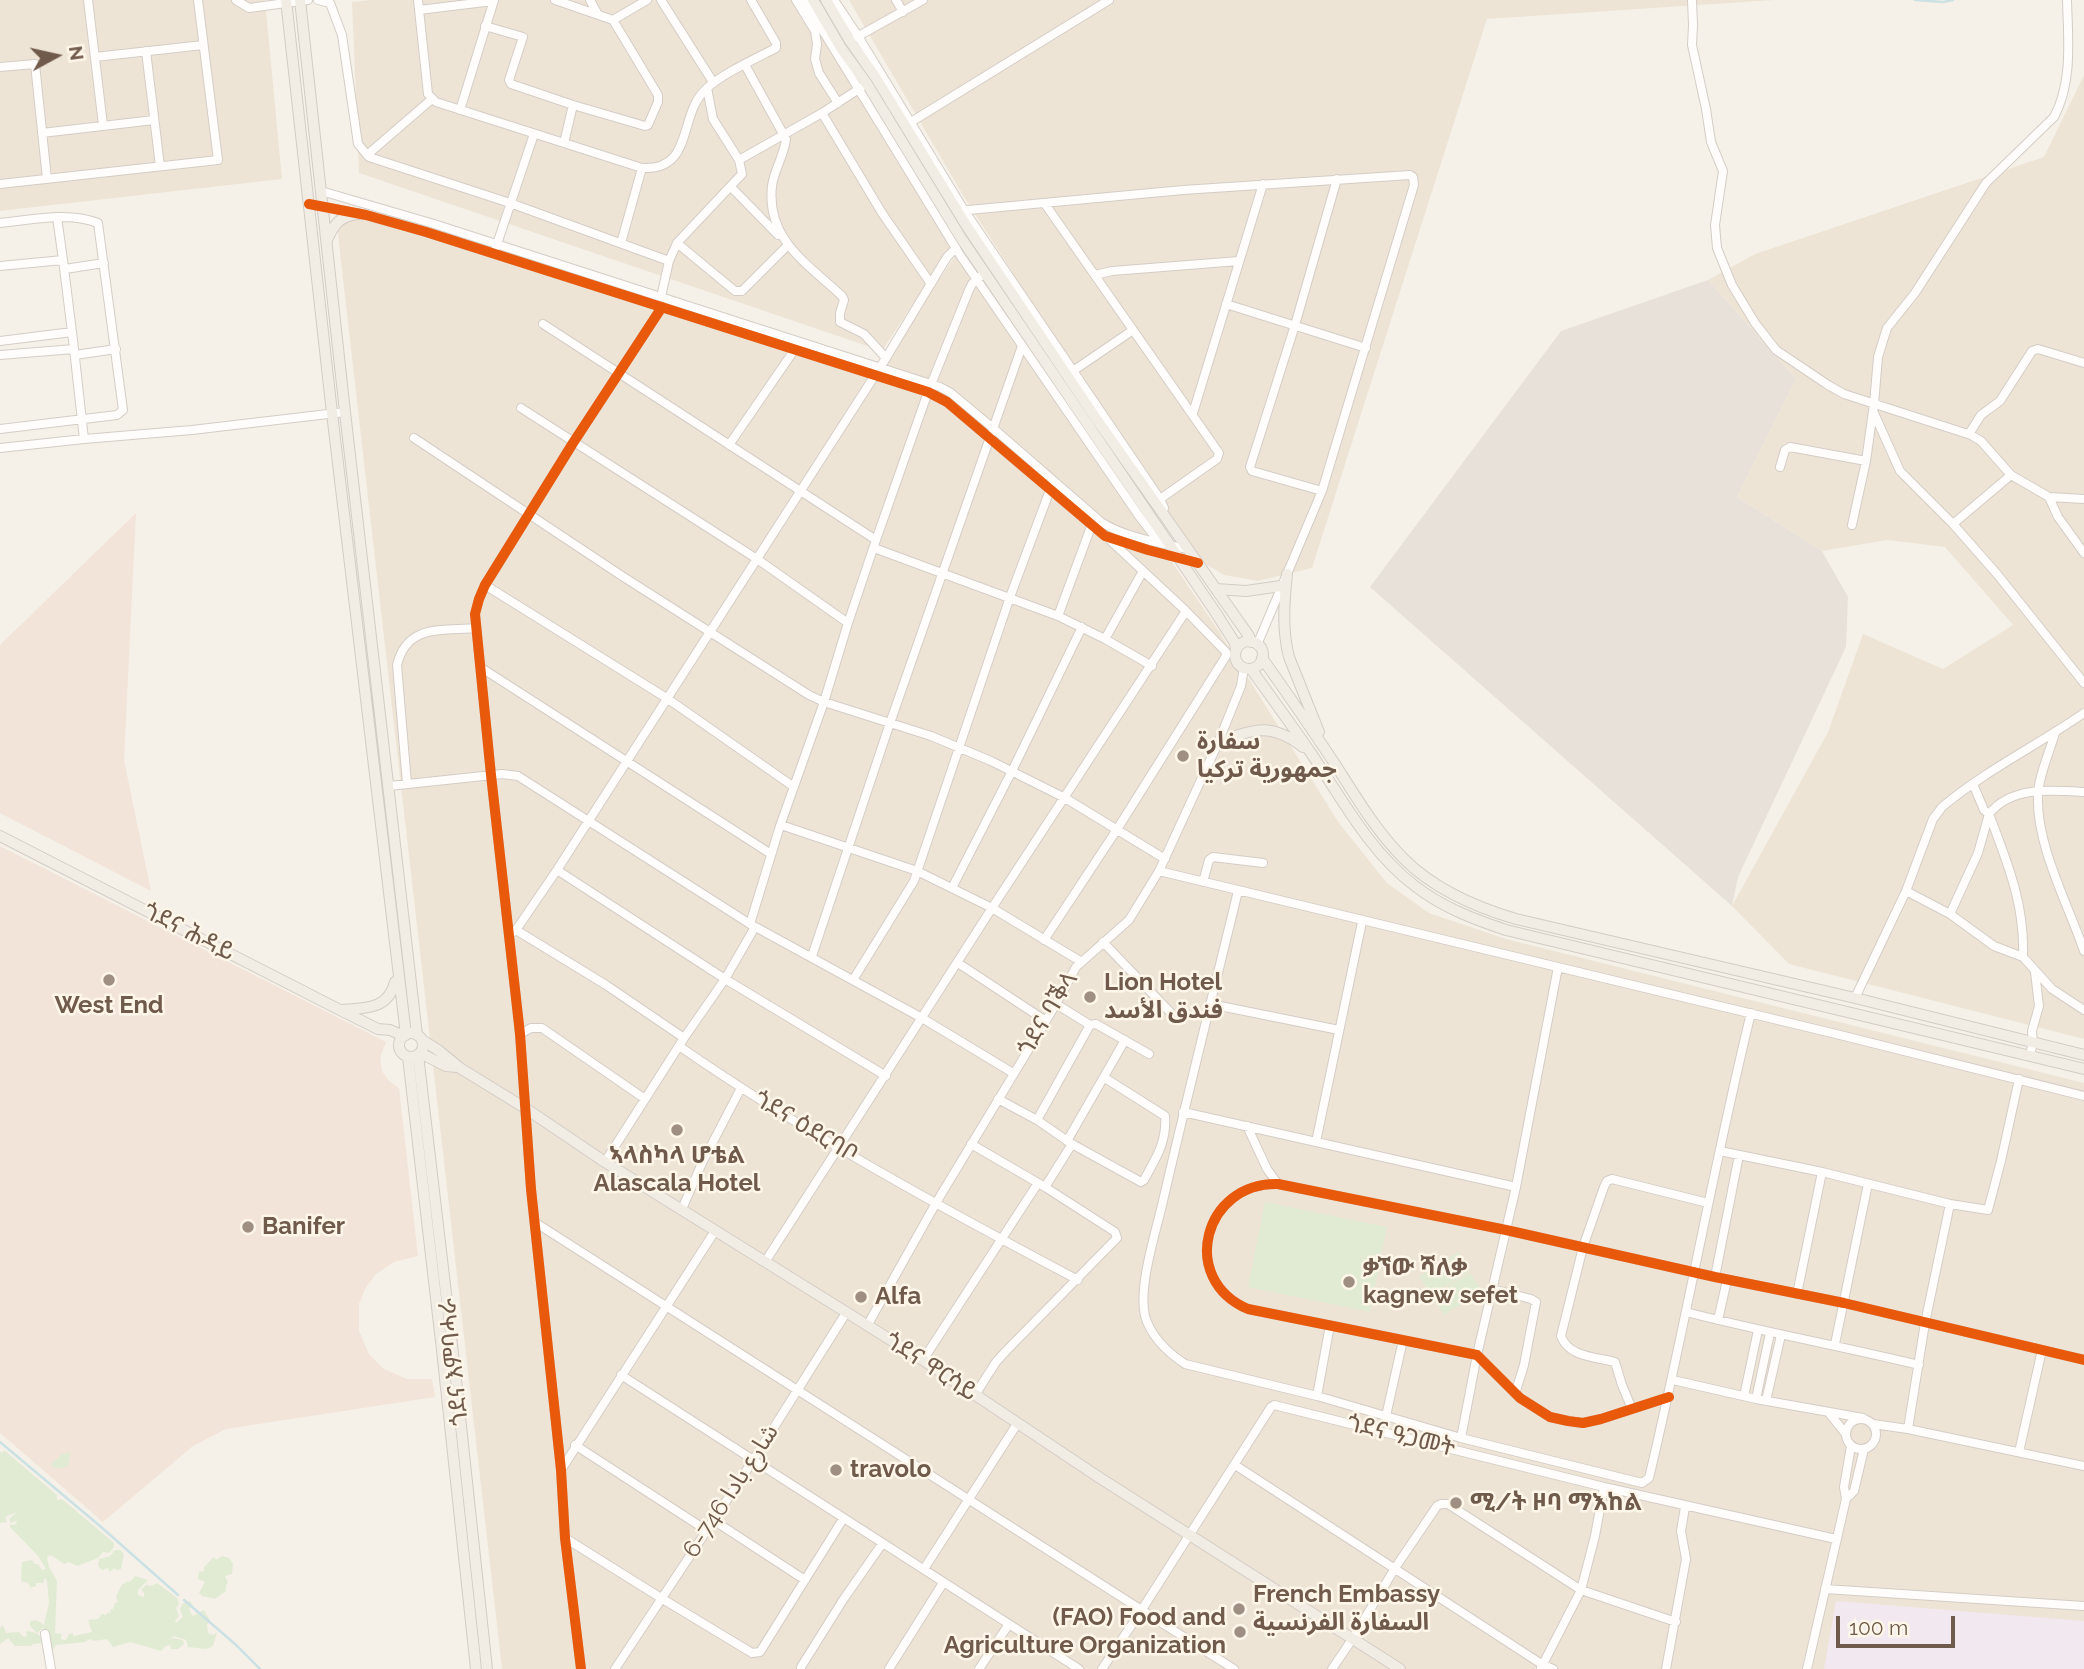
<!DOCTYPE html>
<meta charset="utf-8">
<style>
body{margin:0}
#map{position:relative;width:2084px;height:1669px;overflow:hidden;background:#f5f1e8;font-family:Raleway,sans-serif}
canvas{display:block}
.north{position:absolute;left:21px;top:21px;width:70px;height:70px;-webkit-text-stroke:5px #fdf6e9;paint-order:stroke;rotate:82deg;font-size:19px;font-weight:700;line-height:28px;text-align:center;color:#705a4b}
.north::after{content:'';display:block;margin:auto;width:24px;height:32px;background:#705a4b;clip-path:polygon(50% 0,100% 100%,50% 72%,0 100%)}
.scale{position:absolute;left:1836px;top:1616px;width:119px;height:32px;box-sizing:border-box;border:4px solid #705a4b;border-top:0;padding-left:9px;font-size:21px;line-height:24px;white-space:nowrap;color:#705a4b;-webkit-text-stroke:5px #fdf6e9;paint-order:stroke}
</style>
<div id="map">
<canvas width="2084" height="1669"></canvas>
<div class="north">N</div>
<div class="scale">100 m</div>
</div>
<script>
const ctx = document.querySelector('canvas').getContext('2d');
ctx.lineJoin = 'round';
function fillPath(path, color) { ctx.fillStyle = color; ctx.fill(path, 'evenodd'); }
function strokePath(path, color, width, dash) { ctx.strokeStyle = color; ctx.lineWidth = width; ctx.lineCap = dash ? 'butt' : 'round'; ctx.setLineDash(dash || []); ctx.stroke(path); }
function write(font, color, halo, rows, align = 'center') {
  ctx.font = font + ' Raleway,"Noto Sans Arabic","Noto Sans Ethiopic",sans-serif'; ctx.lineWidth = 5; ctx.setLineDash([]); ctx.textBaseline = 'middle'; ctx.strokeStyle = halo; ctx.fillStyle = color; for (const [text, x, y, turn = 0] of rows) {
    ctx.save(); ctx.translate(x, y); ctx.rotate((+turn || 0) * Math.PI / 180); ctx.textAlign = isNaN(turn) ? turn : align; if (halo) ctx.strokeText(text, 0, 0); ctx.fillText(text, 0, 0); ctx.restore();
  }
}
fillPath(new Path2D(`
 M0,0H265L282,179L0,211Z
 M371,0H809L954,241L882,351L359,173L352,2Z
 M849,0H1775L1487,19L1312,568L1258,581L1224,575L1196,558L964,197Z
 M2084,75V1039L1789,964L1732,906L1828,732L1863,634L1943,669L2013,625L1945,547L1887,540L1822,551L1737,497L1796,379L1708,280L1755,254L2044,157Z
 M354,218H368L663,302L879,367L960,249L1220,633L1339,823L1387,883L1429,913L1506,939L2084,1083V1669H502L339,244L338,231L344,224Z`), '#eee4d6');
fillPath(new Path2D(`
 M136,513L124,760L151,891L0,813V645Z
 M0,846L386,1042L380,1058L382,1071L389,1081L399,1088L418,1256L394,1262L376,1274L365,1289L359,1304V1331L369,1354L384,1369L407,1379H432L435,1397L226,1429L193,1446L103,1522L0,1433Z`), '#f3e4d9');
fillPath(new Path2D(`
 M1708,280L1796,379L1737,497L1822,551L1848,597L1846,647L1738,877L1732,906L1370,587L1561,331Z`), '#e7e1d9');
fillPath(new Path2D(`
 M1836,1601L2084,1621V1669H1824Z`), '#f2e8f0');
fillPath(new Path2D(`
 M1265,1202L1387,1227L1370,1312L1248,1287Z
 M1458,1252L1469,1272L1431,1295L1419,1276Z
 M1470,1273L1482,1291L1444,1315L1432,1296Z
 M4,1450L57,1495V1500L62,1499L114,1543V1547L109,1553L103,1552L98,1558L77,1566L69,1562L64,1564L51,1555L47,1557L49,1567L57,1581L55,1633L63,1634L61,1636V1639L66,1640L69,1634L73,1633V1636L92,1632L88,1620L98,1619L102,1614L106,1615L108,1612L111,1614L110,1610L113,1609L115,1603L118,1602L116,1597L122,1584L126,1583L127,1581L130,1582L135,1576L148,1580L138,1590V1595L144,1597V1593L141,1589L146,1585L151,1586L157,1583L177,1598L179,1604L176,1608L179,1616L175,1621L176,1623L183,1617L180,1610C182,1603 184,1602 190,1601L193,1605L189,1609L193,1616L204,1610L210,1621L207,1625L208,1633L213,1635L217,1632L213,1646L206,1649L188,1647L186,1640L174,1636L168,1640L173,1638L183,1640L184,1644L178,1649H171L170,1645L166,1646L161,1651L130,1642L113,1647L107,1639L94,1641L90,1639L85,1642L56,1645L53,1650V1663L43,1631L44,1627L37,1633L30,1626V1621C38,1619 39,1622 44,1625L49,1603L47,1581L45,1578L43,1583H36V1586L31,1588L28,1583L21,1581L22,1562L32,1560L35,1564H38L42,1570L46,1569L38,1556L10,1527V1524L13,1525L17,1523L16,1521L11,1523L9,1519L17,1512L5,1517L7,1522L0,1523V1451L2,1453Z
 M70,1452L71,1455L69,1459V1465C63,1469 56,1470 50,1465L62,1454Z
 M115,1550H120L124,1554L121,1569L117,1570L114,1568L110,1572L108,1568L102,1570L98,1566L99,1559L110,1556Z
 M222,1556L229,1558L233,1564L232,1574L225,1576L228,1582L226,1585V1591L215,1599L202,1596L199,1593L205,1582L198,1579L199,1572L204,1571V1567L214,1557L216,1560Z
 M3,1625L6,1633L19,1632L24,1637L27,1636L26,1631C35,1632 42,1634 43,1643L33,1644L31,1646H15L8,1638L0,1644V1628Z`), '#e1ebd4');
strokePath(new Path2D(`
 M1915,0L1943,2L1953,0
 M0,1442L100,1526L178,1595
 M184,1600L235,1644L260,1669`), '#cce1e4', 2.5);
const minor = new Path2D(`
 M88,0L103,125
 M236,0L249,8L308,0
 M318,0L330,3L342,35L358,144L369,157L510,203L669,261
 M418,0L428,94L436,102L642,168C694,171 678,116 705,90C721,74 755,59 776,48V43L751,0
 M590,0L597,13
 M661,0L713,82
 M796,0L815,31L817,44L815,59L819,73L838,103
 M804,0L960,255L1139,516L1159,542
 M834,0L858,36L964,210L1160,499L1164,508L1160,510
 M896,0L903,12
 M1692,0L1693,25L1692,45L1706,109L1711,142L1723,171L1715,225L1717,248L1732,285L1755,323L1776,350L1828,385L1844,394L1971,435L1981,441L2011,475L2049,497L2084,499
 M419,10L493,1
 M613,20L647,0
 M485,26L523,37L509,80L511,84L573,105L645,126L648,125L658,102V95L613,20L555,0
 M855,38L923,0
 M146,51L160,166
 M95,57L203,45
 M745,65L786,139C784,156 774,170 772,186C766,240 808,264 842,296L844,300L840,313V322L864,334L886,358
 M0,67L35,64L47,179
 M460,110L494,0
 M822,113L882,213L931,284
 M911,122L1109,0
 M42,133L154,120
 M564,143L573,105
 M367,155L432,99
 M739,160L822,113L862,87
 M0,184L218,160L198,0
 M731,187L778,235
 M321,191L434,224L940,387L951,393L993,428L1101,522C1124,537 1160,543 1187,549
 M309,204L366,215L426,232L928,392L947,402L1105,536L1148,550L1198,563
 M1045,204L1219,453L1217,459L1160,499
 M958,211L1183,190L1410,175L1413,177L1414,185L1322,491L1257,645
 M0,223C32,220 67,211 98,223L123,410L117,415L0,429
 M621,243L642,168
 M677,243L735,291H742L788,245
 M496,247L534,134
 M63,260L72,332
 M0,266L63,260L57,217
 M65,269L104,263
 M1095,275L1112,271L1239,261
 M661,297L669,261L677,243L742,174L739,160L713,119L707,88
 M1226,304L1366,348
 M543,324L876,540
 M0,341L72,332L74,349
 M0,355L74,349L84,439L192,430L345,412
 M75,355L116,349
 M1073,371L1133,330
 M521,408L757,559L848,623
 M1873,411L1900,471L1953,524L2011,475
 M1193,413L1263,184
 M1969,434L1981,415L2000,401L2032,351L2038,349L2084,363
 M414,438L622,576L809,695L824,702L931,736L991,761L1065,798L1165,859
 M729,445L795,349
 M0,448L84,439
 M1780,467L1785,450L1790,447L1866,461
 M1322,491L1252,471L1250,467L1295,325L1337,179
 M2049,497L2058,517L2084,553
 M1953,524L1997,574L2084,683
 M1852,525L1866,461L1874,404L1878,357L1887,328L1915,293L1986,183L2054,117C2073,82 2068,38 2067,0
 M874,548L1058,616L1105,639L1152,666
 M485,585L668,699L794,787
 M1058,616L1092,524
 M1105,639L1143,571
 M480,667L771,854
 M2055,733C2050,751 2038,777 2038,796C2036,845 2068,904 2084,951
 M407,784L397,665C407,624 441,631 476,628
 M1973,784L1984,810L1989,814C2007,862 2025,904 2023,957
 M389,786L502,774L518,776L750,924L922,1018L1013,1073
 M781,825L917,871L992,908L1080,961
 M557,870L725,979L886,1076
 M1159,871L1836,1034L2084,1096
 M1203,882L1209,860L1213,857L1263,863
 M952,888L1012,771L1082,627
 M1238,891C1213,994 1187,1097 1163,1201C1156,1232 1138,1286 1145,1316C1151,1337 1167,1352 1185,1364L1317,1396
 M1906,891L1950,914L1994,946L2023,957L2052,989L2084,1010
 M1950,914L1978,853L1989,814C2011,786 2051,790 2084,792
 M750,924L780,826L824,702L848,623L876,540L928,392L969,290L972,284L985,272
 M516,930L606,985L684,1038
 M509,935L516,930L557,870L886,358L947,257L956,248
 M1044,940L1116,831L1226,656V652L1186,611L1111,541
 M1103,942L1170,1012
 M812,956L890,723L1022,346
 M958,963L1046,1021
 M853,980L914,881L1010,597L1050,490
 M1855,998L1906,891L1933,819L1942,807C1986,770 2038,745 2084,713
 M1056,1004L1090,1025L1096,1024L1149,1054
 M1210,1004L1339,1030
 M520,1034L531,1028H542L645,1099
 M679,1046C806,1134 942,1208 1078,1280
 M2030,1055L2033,1042L2032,1031L2039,1006L2035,972
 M998,1099L1037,1120L1072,1144L1141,1182L1144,1180C1156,1158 1167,1142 1165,1116L1105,1078
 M1183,1112L1516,1187
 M1037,1120L1090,1025
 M1247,1126L1267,1169L1278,1184
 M1067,1141L1125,1040
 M1316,1142L1362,922
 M971,1144L1045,1187L1115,1232L1117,1238L1007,1350L996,1362L975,1395
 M1720,1151L1822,1172L1950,1204L1988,1210L2001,1161L2019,1079
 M605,1162L684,1038L725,979L755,927
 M1045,1187L1072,1144
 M682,1209L702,1163L741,1088
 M536,1223L1234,1669
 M765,1262L992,908L1186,611
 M1715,1277L1739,1155
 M1492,1289L1531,1299L1536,1302L1524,1365L1515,1394
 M1797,1294L1822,1172
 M1686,1312C1763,1332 1841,1346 1919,1365
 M1718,1320L1727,1280
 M1330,1325L1317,1396L1461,1438L1477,1355L1516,1187L1558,967
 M867,1326L936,1203L1056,1004L1076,967L1129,920L1159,871L1218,743L1241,686L1244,668
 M1835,1344L1868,1184
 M923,1360L1038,1183
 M621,1375L1079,1669
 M1673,1380L1756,1399L1863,1418
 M1744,1396L1758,1330
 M1669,1397L1601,1419L1583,1423L1568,1421L1550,1417L1520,1398L1477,1355L1248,1309C1178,1279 1204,1182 1278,1184L1506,1230L1715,1277L1844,1303L2084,1360
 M1756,1399L1770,1333
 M1766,1401L1781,1335
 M1632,1409L1622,1385L1615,1362C1596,1357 1568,1357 1561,1336L1583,1247L1604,1187L1607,1181L1612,1179L1708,1203
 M1829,1413L1845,1433
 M1386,1416L1403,1340
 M1846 1434a15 15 0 1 1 30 0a15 15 0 1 1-30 0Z
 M1873,1424L1908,1429L2084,1466
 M1908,1429L1925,1323L1950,1204
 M1461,1438L1642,1483L1649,1478C1686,1324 1713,1167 1751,1013
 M575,1445L706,1530
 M2019,1452L2042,1350
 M1235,1465L1543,1665L1553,1669
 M561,1470L715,1231
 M1846,1499L1854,1491L1864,1449
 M713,1520L805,1580
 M565,1538L661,1598L752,1653L760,1652L843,1519
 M924,1569L1017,1424
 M1825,1589L2084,1606
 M45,1634L51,1669
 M801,1667L843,1600L882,1544
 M1541,1668L1581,1590L1595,1536L1604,1487
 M581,1669L565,1538L561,1470L531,1189L520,1034L491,775L475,614L479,599L485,585L573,443L662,307
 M615,1669L754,1459L846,1313
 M889,1669L943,1583
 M979,1669L1009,1624
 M1102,1669L1141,1611L1271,1407L1274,1405L1604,1487L1836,1539
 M1332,1669L1353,1638L1395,1568L1437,1506L1441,1504H1448L1581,1590L1676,1622
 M1666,1669L1686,1559L1681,1531L1685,1507
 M1807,1669L1846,1499L1844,1487L1851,1446`);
const major = new Path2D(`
 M286,0L332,413L406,1035
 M300,0L345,412L417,1035
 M813,0L841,48L867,84L961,238L1216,613L1235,643L1236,651
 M826,0L850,41L876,78L966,225L1095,417L1249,636L1251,642
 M327,240C334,224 340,216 358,214
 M1287,574C1284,602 1282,630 1289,657L1319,732
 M1216,589L1246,591L1281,586
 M1235 655a14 14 0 1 1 28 0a14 14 0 1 1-28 0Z
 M1262,658C1287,693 1311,728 1335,764C1356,797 1376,831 1404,859C1434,889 1475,907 1516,919L1855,998L2084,1055
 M1251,669C1272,698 1293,727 1313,756C1343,801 1371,853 1415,886C1442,907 1473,919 1506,930L2084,1069
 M1218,743C1252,729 1271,722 1303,747
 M0,836L340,1010L378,1029L390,1030L404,1036
 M341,1010C365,1008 388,1010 395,982
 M399 1045a12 12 0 1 1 24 0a12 12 0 1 1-24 0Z
 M422,1040L438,1050L460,1068L525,1108L605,1162L923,1360L1100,1478L1400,1669
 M420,1053L446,1066L457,1067
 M418,1055L455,1370L487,1669
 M408,1057L442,1350L476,1669`);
strokePath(minor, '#d4cdc6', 10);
strokePath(major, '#d3ccc5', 12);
strokePath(minor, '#fefdfc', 8);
strokePath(major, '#f1ede5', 10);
strokePath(new Path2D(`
 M309,204L366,215L426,232L928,392L947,402L1105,536L1148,550L1198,563
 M1669,1397L1601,1419L1583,1423L1568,1421L1550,1417L1520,1398L1477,1355L1248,1309C1178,1279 1204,1182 1278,1184L1506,1230L1715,1277L1844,1303L2084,1360
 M581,1669L565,1538L561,1470L531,1189L520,1034L491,775L475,614L479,599L485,585L573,443L662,307`), '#e8590c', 10);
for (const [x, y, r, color] of [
 [1183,756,7,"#9f8f82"],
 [109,980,7,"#9f8f82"],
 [1090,997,7,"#9f8f82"],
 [677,1130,7,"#9f8f82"],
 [248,1227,7,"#9f8f82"],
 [1349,1282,7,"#9f8f82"],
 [861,1297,7,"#9f8f82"],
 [836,1470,7,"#9f8f82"],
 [1456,1503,7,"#9f8f82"],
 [1239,1609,7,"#9f8f82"],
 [1240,1632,7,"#9f8f82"]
]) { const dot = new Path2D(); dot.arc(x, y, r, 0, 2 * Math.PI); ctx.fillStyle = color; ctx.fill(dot); strokePath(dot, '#fdf6e9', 2.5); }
write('bold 24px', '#705a4b', '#fdf6e9', [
 ["سفارة",1197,742],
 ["جمهورية تركيا",1197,770],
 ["Lion Hotel",1104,983],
 ["فندق الأسد",1104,1011],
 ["West End",109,1006,"center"],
 ["ኣላስካላ ሆቴል",677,1156,"center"],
 ["Alascala Hotel",677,1184,"center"],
 ["Banifer",262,1227],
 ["ቃኘው ሻለቃ",1363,1268],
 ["kagnew sefet",1363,1296],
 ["Alfa",875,1297],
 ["travolo",850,1470],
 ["ሚ/ት ዞባ ማእከል",1470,1503],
 ["French Embassy",1253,1595],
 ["السفارة الفرنسية",1253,1623],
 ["(FAO) Food and",1226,1618,"right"],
 ["Agriculture Organization",1226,1646,"right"]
], 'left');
write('24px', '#705a4b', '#fdf6e9', [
 ["ጎደና ሕዳይ",189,932,27],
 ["ጎደና ባቕላ",1048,1014,-59],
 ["ጎደና ዕደርባቦ",806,1127,31],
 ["ጎደና እምባሓራ",454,1362,-96],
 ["ጎደና ዋርሳይ",931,1367,33],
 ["ጎደና ዓጋመት",1401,1436,14],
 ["شارع بادا 746-6",731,1491,-57]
]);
</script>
